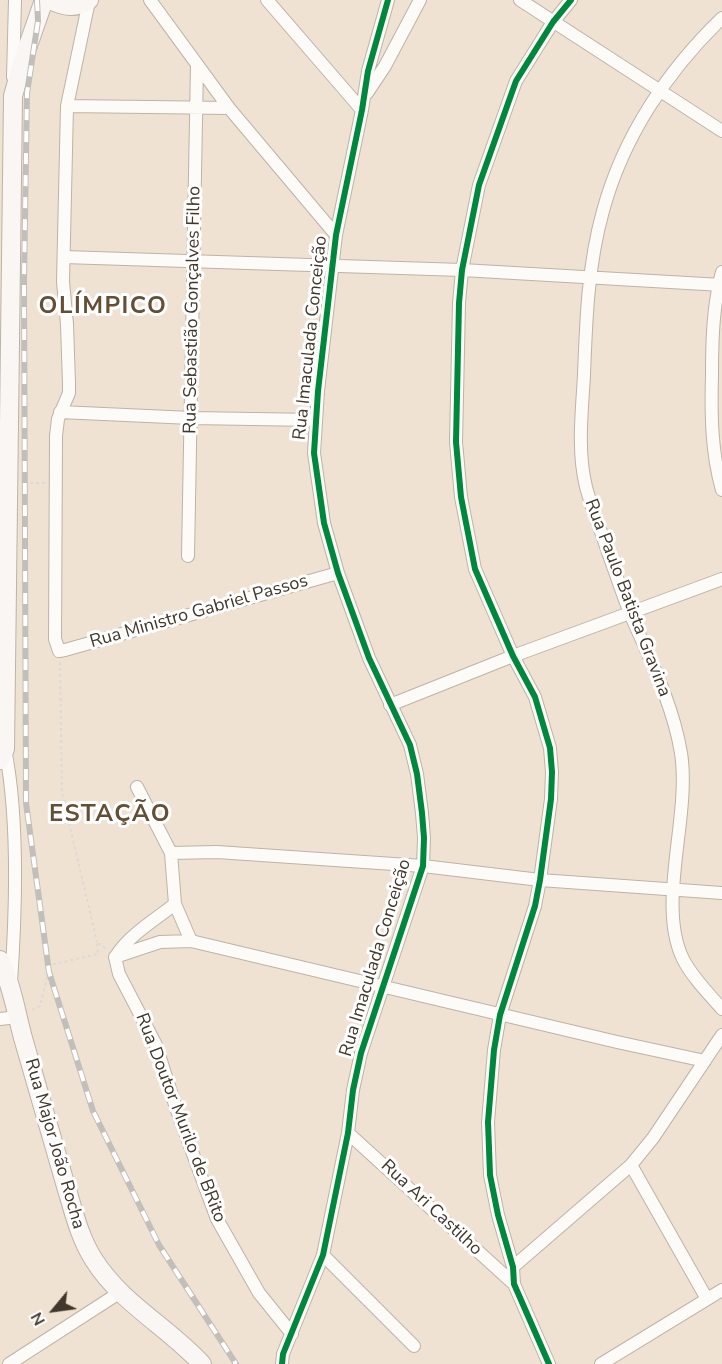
<!DOCTYPE html>
<meta charset="utf-8">
<style>
body{margin:0}
#map{position:relative;width:722px;height:1364px;overflow:hidden;background:#f0e2d2;font-family:"Nunito Sans",sans-serif}
canvas{display:block}
.north{position:absolute;left:24px;top:1280px;width:60px;height:60px;-webkit-text-stroke:4px #fff;paint-order:stroke;rotate:241deg;font-size:16px;font-weight:700;line-height:24px;text-align:center;color:#41372b}
.north::after{content:'';display:block;margin:auto;width:21px;height:27px;background:#41372b;clip-path:polygon(50% 0,100% 100%,50% 72%,0 100%)}
</style>
<div id="map">
<canvas width="722" height="1364"></canvas>
<div class="north">N</div>
</div>
<script>
const ctx = document.querySelector('canvas').getContext('2d');
ctx.lineJoin = 'round';
function strokePath(path, color, width, dash) { ctx.strokeStyle = color; ctx.lineWidth = width; ctx.lineCap = dash ? 'butt' : 'round'; ctx.setLineDash(dash || []); ctx.stroke(path); }
function write(font, color, halo, rows, align = 'center') {
  ctx.font = font + ' "Nunito Sans",sans-serif'; ctx.lineWidth = 6; ctx.setLineDash([]); ctx.textBaseline = 'middle'; ctx.strokeStyle = halo; ctx.fillStyle = color; for (const [text, x, y, turn = 0] of rows) {
    ctx.save(); ctx.translate(x, y); ctx.rotate((+turn || 0) * Math.PI / 180); ctx.textAlign = isNaN(turn) ? turn : align; if (halo) ctx.strokeText(text, 0, 0); ctx.fillText(text, 0, 0); ctx.restore();
  }
}
const street = new Path2D(`
 M150,0L229,108L336,235
 M267,0L362,110
 M520,0L722,131
 M89,1L67,106L63,282L67,324L69,383V393L58,419L56,436L55,639L59,651L65,650L338,573
 M722,18C667,71 623,137 603,211C588,264 586,320 584,375C582,412 577,450 586,487C592,509 601,531 608,552C616,574 623,596 632,618C651,661 673,705 681,753C691,817 656,904 683,959C692,977 709,994 722,1009
 M13,77L15,0
 M367,93L385,66L420,0
 M67,106L229,108
 M64,257L462,270L722,285
 M722,272C713,305 712,340 712,374C711,413 711,451 722,490
 M60,412L191,418L315,420
 M188,556L197,65
 M390,705L513,656L722,579
 M5,749C19,819 16,910 11,982
 M137,787L171,853L175,904L191,941
 M171,853L217,852L423,866L540,880L722,893
 M116,956C129,935 156,919 175,904
 M115,957L160,942L191,941L617,1042L705,1061
 M115,957L119,974L156,1045L176,1108L217,1219L259,1293L292,1334
 M0,1019L17,1017
 M348,1133L514,1284
 M631,1165L707,1299
 M323,1255L414,1346
 M513,1267L631,1165L653,1138L722,1035
 M9,1364L119,1293
 M282,1364L283,1354L323,1255L348,1133L353,1090L361,1053L423,866L424,838L422,813L417,774L410,745L369,658L338,573L324,523L314,453L318,391L336,235L362,110L368,71L388,0
 M549,1364L514,1284L513,1267L498,1215L490,1175L488,1122L494,1050L500,1015L535,906L540,880L551,799L552,772L550,748L535,697L513,656L475,569L461,497L456,442L459,303L462,270L479,185L516,81L553,22L571,0
 M601,1364L722,1290`);
const secondary = new Path2D(`
 M50,0C65,7 75,9 89,0
 M0,760L5,749L13,96L24,57L44,0
 M0,960C12,985 16,1012 23,1038C37,1087 51,1135 65,1183C73,1209 79,1237 94,1260C121,1303 168,1327 202,1364`);
strokePath(street, '#bdb3a7', 14);
strokePath(secondary, '#bdb3a7', 20);
strokePath(new Path2D(`
 M24,483H45
 M60,662L62,793L97,942
 M32,1010L40,1006L50,965L98,954L97,942L106,949`), '#dddad5', 2, [3, 3]);
strokePath(street, '#fdfbf8', 12);
strokePath(secondary, '#f9f6f3', 18);
const rail = new Path2D(`
 M37,0L38,21L27,93L24,280L26,803L49,972L93,1111L159,1245L236,1364`);
strokePath(rail, '#c2bfbb', 6);
strokePath(rail, '#fff', 4, [11]);
strokePath(new Path2D(`
 M282,1364L283,1354L323,1255L348,1133L353,1090L361,1053L423,866L424,838L422,813L417,774L410,745L369,658L338,573L324,523L314,453L318,391L336,235L362,110L368,71L388,0
 M549,1364L514,1284L513,1267L498,1215L490,1175L488,1122L494,1050L500,1015L535,906L540,880L551,799L552,772L550,748L535,697L513,656L475,569L461,497L456,442L459,303L462,270L479,185L516,81L553,22L571,0`), '#00873e', 6);
write('18px', '#41372b', '#fff', [
 ["Rua Sebastião Gonçalves Filho",193,310,-89],
 ["Rua Imaculada Conceição",311,338,-84],
 ["Rua Paulo Batista Gravina",627,598,69],
 ["Rua Ministro Gabriel Passos",199,612,-16],
 ["Rua Imaculada Conceição",376,958,-73],
 ["Rua Doutor Murilo de BRito",180,1118,69],
 ["Rua Major João Rocha",54,1144,74],
 ["Rua Ari Castilho",431,1208,43]
]);
ctx.letterSpacing = '1.5px';
write('bold 24px', '#644e34', '#fff', [
 ["OLÍMPICO",103,307],
 ["ESTAÇÃO",110,815]
]);
ctx.letterSpacing = '0px';
</script>
